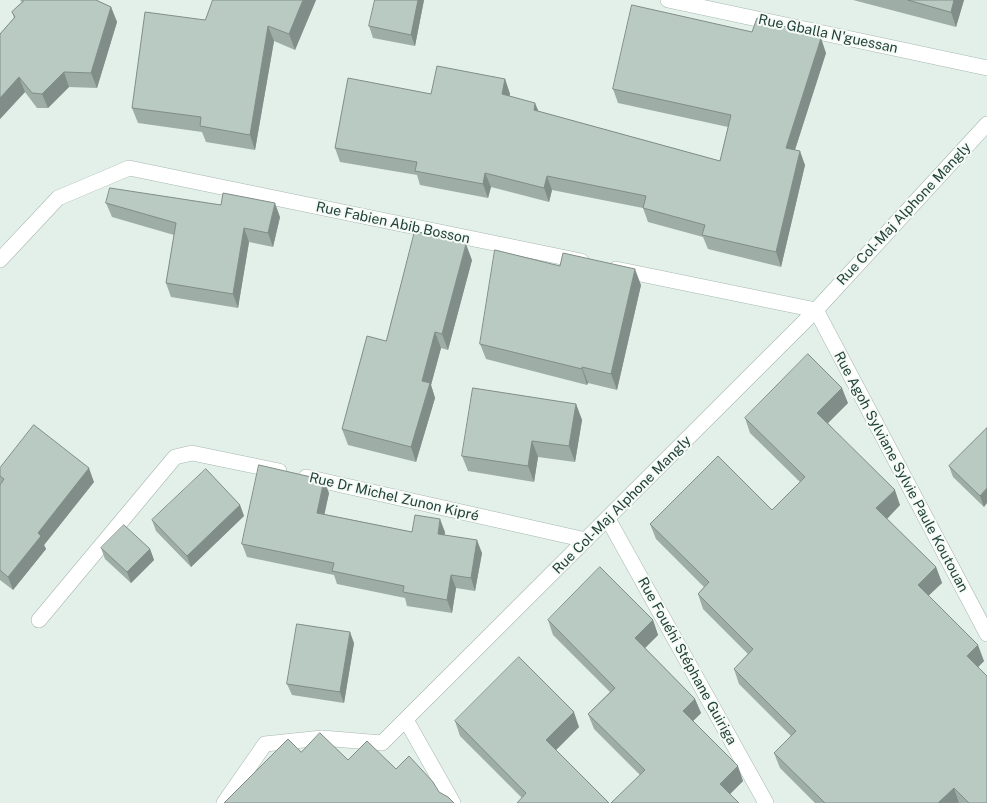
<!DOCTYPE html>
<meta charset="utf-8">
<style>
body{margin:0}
canvas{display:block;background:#e3efe9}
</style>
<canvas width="987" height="803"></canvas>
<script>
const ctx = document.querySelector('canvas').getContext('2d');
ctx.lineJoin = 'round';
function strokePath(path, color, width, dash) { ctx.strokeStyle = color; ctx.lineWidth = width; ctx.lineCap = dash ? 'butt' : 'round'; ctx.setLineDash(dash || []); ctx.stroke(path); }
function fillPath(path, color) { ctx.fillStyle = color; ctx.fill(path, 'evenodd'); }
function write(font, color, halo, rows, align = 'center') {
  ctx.font = font + ' "Public Sans",sans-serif'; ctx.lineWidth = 4; ctx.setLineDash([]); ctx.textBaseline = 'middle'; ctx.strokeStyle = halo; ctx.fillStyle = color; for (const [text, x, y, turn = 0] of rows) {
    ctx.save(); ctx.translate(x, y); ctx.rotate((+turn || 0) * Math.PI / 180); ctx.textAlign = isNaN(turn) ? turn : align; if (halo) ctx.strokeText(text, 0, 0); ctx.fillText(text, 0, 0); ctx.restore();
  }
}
const minor = new Path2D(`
 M668,0L987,68
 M0,260L58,198L129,168L581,261
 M616,269L816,310L987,634
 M306,477L586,540
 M608,519L766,803
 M39,620L175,457L192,453L279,471
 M406,720L453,803
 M224,803L265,744L322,738L382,743L816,310L987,124`);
strokePath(minor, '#a5b8b0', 16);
strokePath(minor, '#fff', 15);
fillPath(new Path2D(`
 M20,0H96L111,7L117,22L97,88L69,87L48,108H37L25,92L0,119V34L14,18L12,12L22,2Z
 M316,0L295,50L274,41L255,150L206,142L202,132L138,123L132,108L205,20Z
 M424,0L415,46L373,38L369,26Z
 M853,0H964L956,27Z
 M826,53L795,150L805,165L781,267L708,249L703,237L648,222L643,208L552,190L549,202L491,187L488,198L420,185L417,175L340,162L335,148L431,94L505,79L510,94L509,96L538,111L720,161L728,127L618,103L613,89Z
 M106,203L280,217L273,247L249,242L238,308L171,297L166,283L174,235L112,217Z
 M472,260L448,350L441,348L431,385L435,398L416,462L348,445L342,429L386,341Z
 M560,266L641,285L617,390L588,383L587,385L486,359L480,344Z
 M848,403L828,423L900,505L887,519L936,567L942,583L928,596L984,661L978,667L987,803H815L780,768L774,753L791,736L739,684L734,669L748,654L703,609L698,594L704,587L656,539L650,524L772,510L800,482L750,433L745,418Z
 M576,404L582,420L575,462L538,457L534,482L468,471L462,456Z
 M987,428L984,507L953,477L949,466Z
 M0,468L94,482L44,545L46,549L13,590L0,580Z
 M329,493L324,514L412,532H445V535L482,553L475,591L456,588L452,613L407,606L405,598L337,584L334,575L247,557L242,544Z
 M240,505L244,516L191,567L156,531L152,520Z
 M101,548L150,549L154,560L131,583L105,559Z
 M548,620H653L658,635L645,648L695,699L701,713L693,721L743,781L730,794L640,775L594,729L588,714L610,692L553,635Z
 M354,643L344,703L292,695L287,684Z
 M455,721L579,727L556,750L609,803L522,798L460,736Z`), '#9eaea7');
fillPath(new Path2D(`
 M303,0H316L295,50L289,34Z
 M418,0H424L415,46L411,35Z
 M954,0H964L956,27L951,12Z
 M111,7L117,22L97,88L91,73Z
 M268,26L274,41L255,150L250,135Z
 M821,38L826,53L791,162L786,148Z
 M64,72L69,87L48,108L42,94Z
 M19,77L25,92L0,119V98Z
 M505,79L510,94L507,109L502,94Z
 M535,103L541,117L534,110Z
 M800,151L805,165L781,267L776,252Z
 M485,173L491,187L488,198L483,184Z
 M547,176L552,190L549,202L544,188Z
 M275,203L280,217L273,247L268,233Z
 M244,228L249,242L238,308L233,294Z
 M466,244L472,260L448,350L442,334Z
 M635,269L641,285L617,390L611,374Z
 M435,332L441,348L431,385L435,398L416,462L411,447L422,381Z
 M582,367L588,383L587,385L582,369Z
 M842,388L848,403L823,428L817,413Z
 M576,404L582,420L575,462L569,446Z
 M532,441L538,457L534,482L528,466Z
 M89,468L94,482L44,545L46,549L13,590L8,577L38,533Z
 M324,480L329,493L322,526L317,513Z
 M987,488V503L984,507L980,496Z
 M895,490L900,505L882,524L876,508Z
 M240,505L244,516L191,567L187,556Z
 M440,519L445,532L442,547L438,534Z
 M477,540L482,553L475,591L471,578Z
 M150,549L154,560L131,583L127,572Z
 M936,567L942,583L923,601L918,585Z
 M451,575L456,588L452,613L447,600Z
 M653,620L658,635L640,653L635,638Z
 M350,632L354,643L344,703L340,692Z
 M978,645L984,661L973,672L967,656Z
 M695,699L701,713L688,726L683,711Z
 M574,712L579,727L551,755L546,740Z
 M738,766L743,781L725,799L720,784Z
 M954,788L959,803H938Z`), '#818d88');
const building = new Path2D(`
 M25,0H96L111,7L91,73L64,72L42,94L32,93L19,77L0,98V34L15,17L12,12Z
 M213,0H303L289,34L268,26L250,135L200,126L201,117L132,108L145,12L205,20Z
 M375,0H418L411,35L369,26Z
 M908,0H954L951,12Z
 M632,5L752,32L757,18L821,38L786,148L800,151L776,252L702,235L705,225L643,208L646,196L547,176L544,188L485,173L483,184L415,171L417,162L335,148L348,78L431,94L437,66L505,79L502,94L535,103L534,110L720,161L731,115L613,89Z
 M110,188L221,205L223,193L275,203L268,233L244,228L233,294L166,283L176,223L106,203Z
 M415,231L466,244L442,334L435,332L422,381L430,383L411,447L342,429L367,336L386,341Z
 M495,250L560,266L563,253L635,269L611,374L582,367V369L480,344Z
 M808,354L842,388L817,413L895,490L876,508L936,567L918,585L978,645L967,656L987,676V803H969L954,788L938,803H825L774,753L796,731L734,669L753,649L698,594L709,582L650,524L718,456L772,510L805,477L745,418Z
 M473,388L576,404L569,446L532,441L528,466L462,456Z
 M34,425L89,468L38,533L41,536L8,577L0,570V485L4,479L0,476V468Z
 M987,428V488L980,496L949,466Z
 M259,465L324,480L317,513L412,532L415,515L440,519L438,534L477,540L471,578L451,575L447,600L403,592L404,586L332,571L334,563L242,544Z
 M206,469L240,505L187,556L152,520Z
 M124,525L150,549L127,572L101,548Z
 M600,567L653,620L635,638L695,699L683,711L738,766L720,784L739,803H611L645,770L588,714L615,688L548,620Z
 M297,624L350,632L340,692L287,684Z
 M519,657L574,712L546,740L609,803H517L526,793L455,721Z
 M320,733L348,760L367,741L396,769L409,756L433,782L439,792L448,797L454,803H224L288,739L301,752Z`);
fillPath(building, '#b8cac2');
strokePath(building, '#818d88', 1);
write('14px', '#214238', '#f5faf7', [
 ["Rue Gballa N'guessan",828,34,12],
 ["Rue Col-Maj Alphone Mangly",904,214,-47],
 ["Rue Fabien Abib Bosson",393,223,12],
 ["Rue Agoh Sylviane Sylvie Paule Koutouan",901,472,62],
 ["Rue Dr Michel Zunon Kipré",394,497,13],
 ["Rue Col-Maj Alphone Mangly",622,505,-45],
 ["Rue Fouéhi Stéphane Guiriga",687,661,61]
]);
</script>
